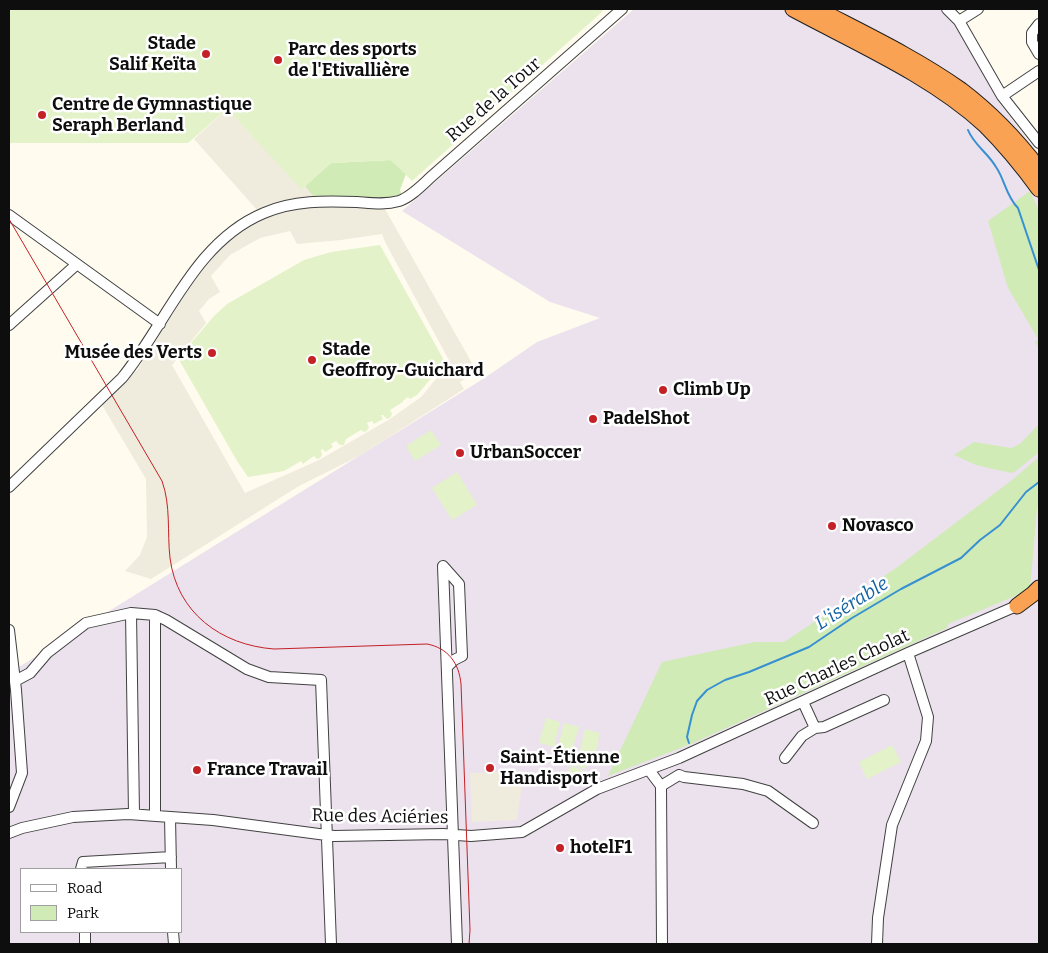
<!DOCTYPE html>
<meta charset="utf-8">
<style>
body{margin:0}
#map{position:relative;width:1048px;height:953px;overflow:hidden;background:#fffcef;font-family:Bitter,serif}
canvas{display:block}
.frame{position:absolute;inset:0;border:10px solid #0e0e0e;pointer-events:none}
.legend{position:absolute;left:20px;top:868px;width:162px;height:65px;box-sizing:border-box;background:#fff;border:1px solid #9f9f9f;margin:0;padding:6px 9px;list-style:none;font-size:15px;color:#0e0e0e}
.legend li{display:flex;align-items:center;gap:10px;height:25px}
.legend b{width:25px;border:1px solid #9f9f9f}
</style>
<div id="map">
<canvas width="1048" height="953"></canvas>
<div class="frame"></div>
<ul class="legend">
<li><b style="height:6px;background:#fff"></b>Road</li>
<li><b style="height:14px;background:#d1ebb7"></b>Park</li>
</ul>
</div>
<script>
const ctx = document.querySelector('canvas').getContext('2d');
ctx.lineJoin = 'round';
function fillPath(path, color) { ctx.fillStyle = color; ctx.fill(path, 'evenodd'); }
function strokePath(path, color, width, dash) { ctx.strokeStyle = color; ctx.lineWidth = width; ctx.lineCap = dash ? 'butt' : 'round'; ctx.setLineDash(dash || []); ctx.stroke(path); }
function write(font, color, halo, rows, align = 'center') {
  ctx.font = font + ' Bitter,serif'; ctx.lineWidth = 5; ctx.setLineDash([]); ctx.textBaseline = 'middle'; ctx.strokeStyle = halo; ctx.fillStyle = color; for (const [text, x, y, turn = 0] of rows) {
    ctx.save(); ctx.translate(x, y); ctx.rotate((+turn || 0) * Math.PI / 180); ctx.textAlign = isNaN(turn) ? turn : align; if (halo) ctx.strokeText(text, 0, 0); ctx.fillText(text, 0, 0); ctx.restore();
  }
}
fillPath(new Path2D(`
 M634,9H942L955,25L1000,104L1039,154V944H9V627L14,670L483,379L537,342L600,318L550,302L402,211ZM21,869H181V932H21Z`), '#ece2ed');
fillPath(new Path2D(`
 M391,160L406,174L400,190L402,194L378,200L313,197L305,186L331,163Z
 M1030,191L1039,211V349L1035,342L1038,339L1008,288L988,221Z
 M1039,424V452L1016,471L1011,473L976,465L954,455L974,442L1011,448L1020,444Z
 M1039,457V505L1037,509L1030,590L948,624L947,628L691,744L608,776L662,662L755,642H784L896,568L1012,480Z`), '#d1ebb7');
fillPath(new Path2D(`
 M9,9H603L602,12L412,181L391,160L331,163L301,190L227,109L188,143H9Z
 M380,245L445,362L417,395L410,399L408,397L403,401V402L390,410L392,414L390,418L387,419L383,415H381L383,419L374,424L372,421L367,423L369,427L367,431L364,432L361,430L346,439L344,445H340L336,441L331,444L333,447L325,452L323,449L321,450L322,455L320,458L317,459L314,456L303,464L301,461L284,471L248,477L237,461L178,358L214,316L227,304L304,260L331,252Z
 M431,430L441,445L415,461L406,446Z
 M457,472L477,505L452,520L432,488Z
 M546,718L560,722L554,747L539,743Z
 M564,723L579,727L572,751L558,747Z
 M585,729L600,733L595,755L580,751Z
 M892,745L901,762L867,779L859,762Z
 M576,752L589,758L585,769L571,764Z
 M571,766L584,771L579,784L565,779Z`), '#e3f2c9');
fillPath(new Path2D(`
 M227,109L301,189L305,186L313,196L257,210L194,139Z
 M332,205L385,209L477,372L460,382L464,389L389,437L359,456L299,486L151,579L125,571L140,555L147,537L146,479L102,405L138,369L192,279L211,257L245,228L267,215L298,206ZM290,231L297,244L341,240L382,234L385,242L450,362L421,397L390,419L319,460L245,493L172,365L206,323L199,311L209,299L220,292L211,276L230,255L260,238Z
 M524,771L517,820L472,822L470,773Z`), '#efebdd');
strokePath(new Path2D(`
 M968,130C974,145 988,153 996,167C1005,180 1006,196 1018,208L1039,270
 M689,743L687,737L692,715L697,701L707,690L725,680L749,672L809,647L852,618L901,589L961,558L980,540L1000,525L1026,492L1039,482`), '#3690d1', 2);
const minor = new Path2D(`
 M947,9L959,21L1002,96L1039,143
 M959,21L978,9
 M1039,24L1032,33V42L1039,54
 M1002,96L1039,71
 M9,215L160,324
 M9,325L76,265
 M9,487L122,378C167,323 194,242 264,213C294,200 325,201 357,202C371,203 385,205 399,201C411,197 422,185 432,176L622,9
 M131,613L134,814
 M155,615V816
 M9,630L16,690L22,773L9,807
 M447,667L454,660L462,656L459,584L443,566L457,944
 M15,681L30,673L47,653L86,623L131,613L155,615L166,620L247,669L269,677L321,680L331,944
 M803,702L815,728L824,727L884,700
 M785,758L802,736L815,728
 M649,770L661,786L662,944
 M679,775L684,777L743,784L768,791L813,823
 M661,786L679,775
 M170,817L171,869
 M9,833L22,828L73,817L128,814L213,820L334,836L443,834L471,836L522,832L597,789L679,758L908,653L1021,604
 M81,869L83,862L171,857
 M85,932V944
 M173,932L174,944
 M877,944L878,918L892,825L926,741L928,717L908,653`);
const highway = new Path2D(`
 M793,9C856,43 932,76 985,125C1005,145 1023,167 1039,189
 M817,9C865,34 916,58 961,90C990,112 1017,140 1039,169
 M1017,606L1033,594L1039,588`);
strokePath(minor, '#414141', 12);
strokePath(highway, '#1f1f1f', 17);
strokePath(minor, '#fff', 10);
strokePath(highway, '#f9a253', 15);
strokePath(new Path2D(`
 M9,219L162,481C171,506 167,532 170,558C177,613 221,645 274,649L427,644C448,648 459,663 461,684L470,930L469,944`), '#c32126', 1);
for (const [x, y, r, color] of [
 [206,54,5,"#c32126"],
 [278,60,5,"#c32126"],
 [42,115,5,"#c32126"],
 [212,353,5,"#c32126"],
 [312,360,5,"#c32126"],
 [663,390,5,"#c32126"],
 [593,419,5,"#c32126"],
 [460,453,5,"#c32126"],
 [832,526,5,"#c32126"],
 [490,768,5,"#c32126"],
 [197,770,5,"#c32126"],
 [560,848,5,"#c32126"]
]) { const dot = new Path2D(); dot.arc(x, y, r, 0, 2 * Math.PI); ctx.fillStyle = color; ctx.fill(dot); strokePath(dot, '#fff', 2); }
write('bold 18px', '#0e0e0e', '#fff', [
 ["Stade",196,44,"right"],
 ["Salif Keïta",196,65,"right"],
 ["Parc des sports",288,50],
 ["de l'Etivallière",288,71],
 ["Centre de Gymnastique",52,105],
 ["Seraph Berland",52,126],
 ["Stade",322,350],
 ["Geoffroy-Guichard",322,371],
 ["Musée des Verts",202,353,"right"],
 ["Climb Up",673,390],
 ["PadelShot",603,419],
 ["UrbanSoccer",470,453],
 ["Novasco",842,526],
 ["Saint-Étienne",500,758],
 ["Handisport",500,779],
 ["France Travail",207,770],
 ["hotelF1",570,848]
], 'left');
write('18px', '#0e0e0e', '#fff', [
 ["Rue de la Tour",494,100,-41],
 ["Rue Charles Cholat",837,668,-25],
 ["Rue des Aciéries",380,817,1]
]);
write('italic 19px', '#1362a4', '#fff', [
 ["L'isérable",852,604,-32]
]);
</script>
